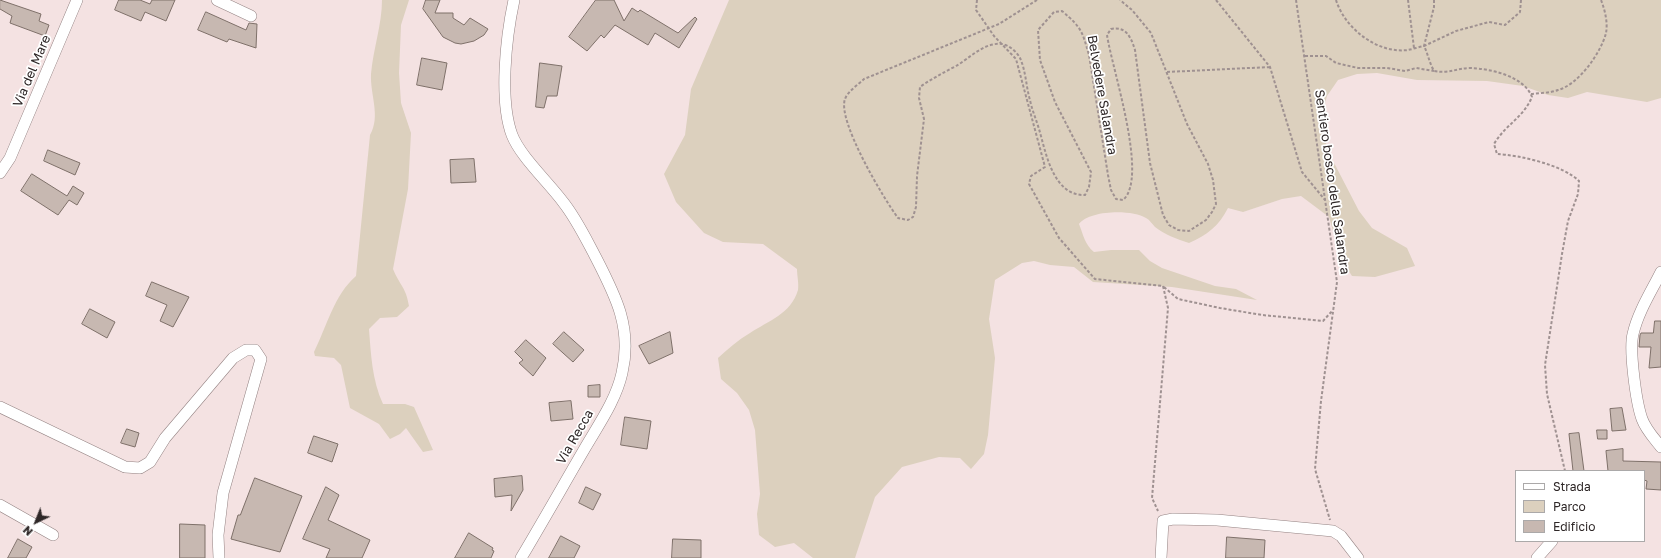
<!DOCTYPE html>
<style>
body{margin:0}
#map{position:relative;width:1661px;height:558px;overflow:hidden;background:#f4e2e2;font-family:"Golos Text",sans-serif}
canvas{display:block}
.legend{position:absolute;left:1515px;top:470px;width:130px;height:72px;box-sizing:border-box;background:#fff;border:1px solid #aba9a9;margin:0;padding:5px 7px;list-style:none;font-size:12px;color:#2e2727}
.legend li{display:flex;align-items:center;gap:8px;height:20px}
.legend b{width:20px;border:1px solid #aba9a9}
.north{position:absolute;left:16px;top:502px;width:40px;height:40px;-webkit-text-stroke:3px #fff;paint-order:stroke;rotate:223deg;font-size:11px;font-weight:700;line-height:16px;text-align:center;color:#2e2727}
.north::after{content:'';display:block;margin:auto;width:14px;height:18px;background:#2e2727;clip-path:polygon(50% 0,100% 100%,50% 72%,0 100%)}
</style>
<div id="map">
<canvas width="1661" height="558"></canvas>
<ul class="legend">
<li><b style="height:5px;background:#fff"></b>Strada</li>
<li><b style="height:11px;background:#dcd0be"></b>Parco</li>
<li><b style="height:11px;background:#c7b8b1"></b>Edificio</li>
</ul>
<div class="north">N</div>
</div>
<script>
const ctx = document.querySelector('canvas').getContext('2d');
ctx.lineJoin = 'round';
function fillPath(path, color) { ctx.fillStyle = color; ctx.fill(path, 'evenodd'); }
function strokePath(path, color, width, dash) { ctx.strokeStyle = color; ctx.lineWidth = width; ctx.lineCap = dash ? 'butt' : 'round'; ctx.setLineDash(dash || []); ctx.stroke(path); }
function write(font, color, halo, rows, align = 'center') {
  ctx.font = font + ' "Golos Text",sans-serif'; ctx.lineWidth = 3.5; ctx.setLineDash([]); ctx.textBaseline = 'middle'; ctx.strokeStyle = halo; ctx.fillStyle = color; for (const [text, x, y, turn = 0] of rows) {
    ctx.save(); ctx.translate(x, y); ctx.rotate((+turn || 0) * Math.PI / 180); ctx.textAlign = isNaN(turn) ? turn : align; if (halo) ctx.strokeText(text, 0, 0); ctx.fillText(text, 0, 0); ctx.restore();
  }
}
fillPath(new Path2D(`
 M382,0H409L401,25L399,73L401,103L411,133L408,189L393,269C400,286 406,287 409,306L397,317L380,318L369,329C371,355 372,380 383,404H405L414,407L433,450L423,452L406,428L400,434L390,439L379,424L350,408L341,365L334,358L315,356L314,352C327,326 334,295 356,276L370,135C381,116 370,95 371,74C373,49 382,25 382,0Z
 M729,0H1661V98L1647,102L1587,92L1568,98L1548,95L1523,86L1487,81L1417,80L1377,73L1357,74L1338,80L1327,96L1321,118L1324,137L1330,155L1359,211L1372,228L1407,248L1415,266L1375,277L1352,276L1341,259L1329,217L1301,196L1282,199L1243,212L1228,208C1219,226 1207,235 1189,243C1177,239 1165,235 1155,227C1152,224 1150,220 1146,218C1132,209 1089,210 1079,224C1083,234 1085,245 1094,252L1111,250H1139L1150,261L1162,268L1215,286L1236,289L1257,300L1172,287L1093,282L1074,267L1050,265L1034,261L1022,263L995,280L989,319L995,358L988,435L984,454L971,469L960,458L939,457L902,467L875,497L855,558H813L794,543L775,547L759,535L757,514L760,494L755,430L749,410L737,393L721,379L718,358C728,349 738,340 750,333C768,321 791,314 798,290C799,284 797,275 797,269L763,244L723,242L704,233L676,202L664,174L685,135L691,89Z`), '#dcd0be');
const building = new Path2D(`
 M0,0L41,14L39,21L49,25L45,36L10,23L12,16L0,9Z
 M119,0H140L150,4L152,0H175L166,21L145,12L141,21L115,10Z
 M426,0H440L435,13H453V18L464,25L470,18L488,29L484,35L474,41L461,44L455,43L443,37L423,9Z
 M596,0H614L624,21L632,8L638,12L640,10L678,33L695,17L697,19L679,48L655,33L648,45L615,25L604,38L601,35L587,51L569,37Z
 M206,12L246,30L249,23L257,24L256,48L229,39L227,42L198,30Z
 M422,58L447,63L442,90L417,85Z
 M540,63L562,66L557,96H547L544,108L536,107Z
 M48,150L80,163L75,175L44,161Z
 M474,159L476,182L451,183L450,160Z
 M32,174L67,196L73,186L84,193L77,205L69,200L58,215L21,191Z
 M152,282L189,297L173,327L160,321L167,305L146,296Z
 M90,309L115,322L107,338L82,324Z
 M1655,321H1661V367L1649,368L1651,347H1639L1640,335L1641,333H1653Z
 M564,332L584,350L573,362L553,344Z
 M670,332L673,353L649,364L639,346Z
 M526,340L546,358L533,376L519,363L523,360L515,352Z
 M600,385V397H588V386Z
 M571,401L573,419L551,421L549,403Z
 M1622,408L1626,430L1612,431L1610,409Z
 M625,417L651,421L647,449L621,445Z
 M127,429L139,433L135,447L121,443Z
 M1597,430H1607V439H1598Z
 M1579,433L1584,471H1573L1569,434Z
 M314,436L338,444L332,462L308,453Z
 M1623,449V461L1661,462V490L1646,489L1647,481L1644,480V471H1608L1606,451Z
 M522,476L523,490L511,511L512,495L495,497L494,479Z
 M255,478L302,496L280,552L231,539L238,515H240Z
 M326,487L339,495L328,520L370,540L362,558H326L330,549L303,539Z
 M586,487L601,494L593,510L579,503Z
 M180,524L205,525V558H180Z
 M469,533L493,548L492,550L494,551L491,558H455Z
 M561,536L580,546L574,558H549Z
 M1227,537L1265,540L1264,558H1226Z
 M18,539L32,547L26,558H8Z
 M673,539L701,540V558H672Z`);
fillPath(building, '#c7b8b1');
strokePath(building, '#7e7069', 1);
const minor = new Path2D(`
 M217,0L251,16
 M514,0C506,37 499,100 512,135C520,156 549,183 563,202C575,217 584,235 593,252C614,293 633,326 622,373C616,400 599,424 585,448C564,484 543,521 521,558
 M0,173L10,158L77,0
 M1661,272C1651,292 1638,312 1633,334C1629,350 1636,402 1642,419C1646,430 1654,438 1661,447
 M0,407L125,467L140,468L150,462L165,438L233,358L246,350H255L261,359L223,493L218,535L219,558
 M0,505L53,535
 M1161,558L1163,521L1173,519L1217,520L1333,531L1341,536L1358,558
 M1537,558L1552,541`);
strokePath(minor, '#938282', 12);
strokePath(new Path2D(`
 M977,0L976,10L994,36L1016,59L1045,167L1031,176L1029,184L1059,238L1095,279L1163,286L1168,308L1152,498L1158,511
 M1037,0L999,24L864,79C858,85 848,91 845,99C837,121 884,199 898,218L908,220L913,217L916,207L917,176L924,119L919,98L920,87C931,79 943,73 956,66C970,58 984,42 1002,44C1009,45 1017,52 1020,58C1026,71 1026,87 1030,100C1032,110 1036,119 1039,129C1046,153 1053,196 1085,195L1089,187L1091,172L1055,102L1040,60L1038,30L1054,12L1062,11C1082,28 1082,31 1089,55L1108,175L1111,190L1116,199L1123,200C1149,178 1112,69 1107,35L1111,29C1126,26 1131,37 1135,50L1150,163L1163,215L1169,225L1178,230L1189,231L1206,220L1212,212L1216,204L1213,180L1208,164L1187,124L1151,33L1132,10L1120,0
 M1216,0L1270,67L1302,172L1325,200
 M1296,0L1337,282L1321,401L1315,469L1330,520
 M1336,0C1345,29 1378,54 1408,50C1413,49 1419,47 1424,46L1434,7V0
 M1408,0L1414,48
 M1521,0L1520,12L1505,25L1489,22L1456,31L1424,46C1428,54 1429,62 1434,71C1450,74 1456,68 1471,68C1491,69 1524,76 1532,97C1523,118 1505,125 1494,144L1497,154C1519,155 1563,165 1579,181L1578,194L1568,221L1562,254L1545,365L1547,394L1565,471
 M1305,56H1326L1336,63L1358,68H1387L1405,71L1416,68L1434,71
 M1167,72L1270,67
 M1531,94C1540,93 1550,93 1558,90C1578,85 1601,53 1606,33C1608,23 1605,10 1601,0
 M1164,287L1178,299L1220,308L1262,315L1323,321L1333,310`), '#9f9191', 2, [3, 2]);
strokePath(minor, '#fff', 11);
write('13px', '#2e2727', '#fff', [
 ["Via del Mare",32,71,-67],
 ["Belvedere Salandra",1102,95,80],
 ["Sentiero bosco della Salandra",1332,182,82],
 ["Via Recca",575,437,-60]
]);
</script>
